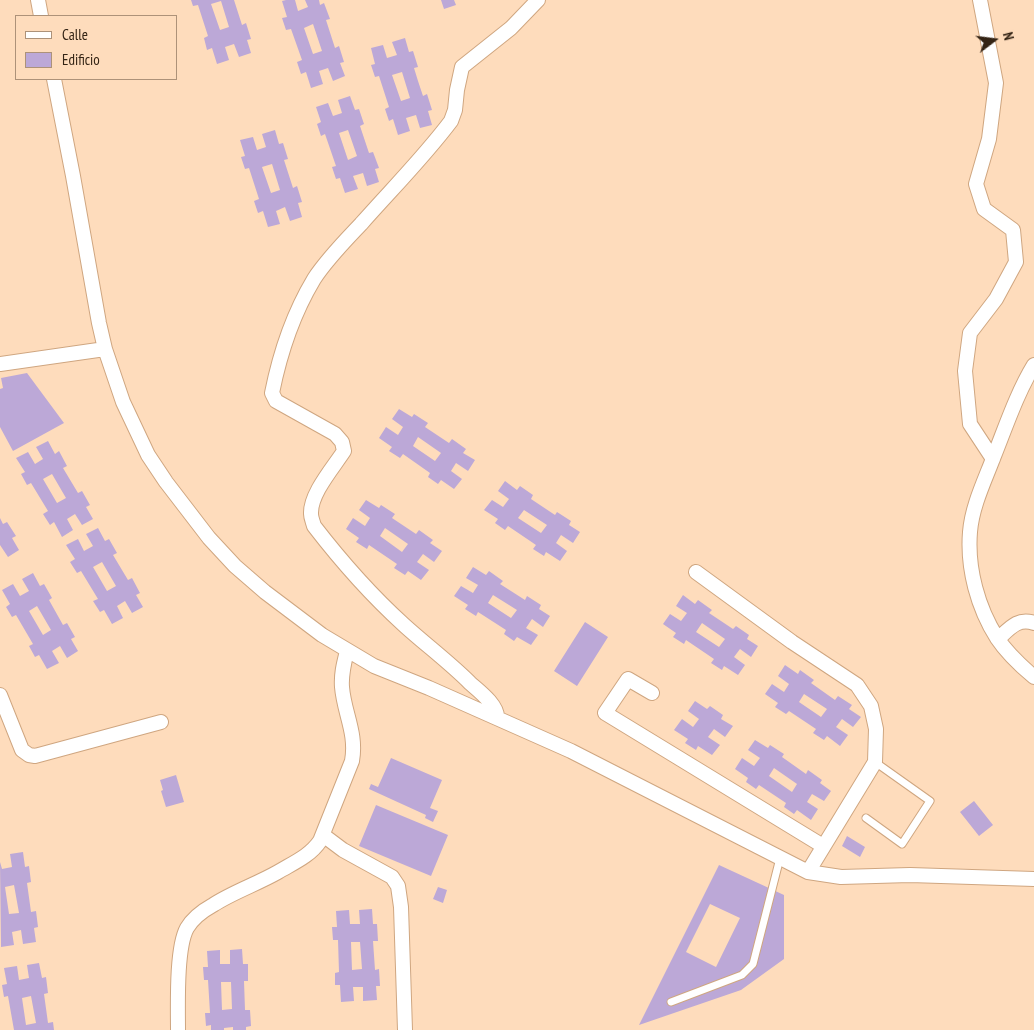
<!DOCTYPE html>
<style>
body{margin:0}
#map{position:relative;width:1034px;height:1030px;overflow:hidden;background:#fedcbc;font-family:"PT Sans Narrow",sans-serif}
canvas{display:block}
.legend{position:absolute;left:15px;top:15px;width:162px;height:65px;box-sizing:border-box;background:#fedcbc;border:1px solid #ad9279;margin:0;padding:6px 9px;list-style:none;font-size:15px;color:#342415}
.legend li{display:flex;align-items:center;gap:10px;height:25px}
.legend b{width:25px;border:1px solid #ad9279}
.north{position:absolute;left:969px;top:15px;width:50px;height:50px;-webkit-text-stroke:4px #fedcbc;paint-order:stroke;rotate:75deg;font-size:14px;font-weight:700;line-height:20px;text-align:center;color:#342415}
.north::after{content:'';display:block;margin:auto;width:18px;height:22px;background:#342415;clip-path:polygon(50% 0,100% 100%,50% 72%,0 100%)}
</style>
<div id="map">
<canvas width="1034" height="1030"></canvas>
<ul class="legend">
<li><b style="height:6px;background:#fff"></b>Calle</li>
<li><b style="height:14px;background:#bca8d7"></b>Edificio</li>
</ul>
<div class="north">N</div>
</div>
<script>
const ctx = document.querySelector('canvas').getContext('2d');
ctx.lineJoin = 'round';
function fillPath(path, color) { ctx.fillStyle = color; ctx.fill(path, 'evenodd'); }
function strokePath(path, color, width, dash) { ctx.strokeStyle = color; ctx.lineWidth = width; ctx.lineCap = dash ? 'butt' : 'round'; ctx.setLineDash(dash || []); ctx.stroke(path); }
fillPath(new Path2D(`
 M191,0H234L242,25L246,23L251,39L247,40L251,53L239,57L234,44L225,47L229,60L217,64L212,48L207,50L204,38L208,36L198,5L193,6ZM221,1L229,27L220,30L211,4Z
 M286,0H295L298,11L308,7L305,0H319L320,5L324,3L330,19L326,20L335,48L339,46L344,62L340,63L345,76L333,81L328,68L319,71L323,84L311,88L306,72L301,74L297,62L302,60L291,29L286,30L282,18L287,17L282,1ZM313,24L322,51L313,54L304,28Z
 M441,0H454L456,5L444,9Z
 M405,38L409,52L413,51L418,67L414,68L418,81L423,96L427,94L432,110L428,111L432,125L420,128L416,115L406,118L410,131L398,135L393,119L389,121L385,109L389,107L379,76L375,77L371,65L375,64L371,48L383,45L387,58L397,55L392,42ZM402,72L410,98L401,101L392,75Z
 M350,96L355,110L359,109L364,124L360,126L369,153L373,152L379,168L375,169L379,182L367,186L363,173L353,176L358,189L345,193L340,178L336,179L332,167L336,166L325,134L321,136L317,124L321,122L316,107L328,103L333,116L342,113L338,100ZM348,130L357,156L348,160L339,133Z
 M275,130L279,144L283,143L288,159L284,160L293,188L297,186L302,202L298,203L302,217L290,221L285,207L276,211L280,224L268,227L263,211L258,213L254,201L259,199L249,168L245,169L241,157L245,156L240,140L253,137L257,150L266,147L262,134ZM272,164L280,190L271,193L262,167Z
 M27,373L64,423L13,451L0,427V389L3,388L1,378Z
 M399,409L412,417L414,414L428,423L425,427L449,443L452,439L466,449L463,453L475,460L468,471L456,463L451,471L462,479L454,489L441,480L438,484L428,477L430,473L403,454L400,458L389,451L392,447L379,438L386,427L398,435L403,427L392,419ZM418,437L441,453L435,461L413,446Z
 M48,441L55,454L59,451L67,466L63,468L78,493L82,491L90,505L86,507L93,519L82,525L75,514L67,519L73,530L62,537L54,522L50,525L43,514L48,511L31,483L27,485L21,474L25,472L16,458L28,452L35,464L43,459L36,447ZM52,474L66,498L57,503L43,479Z
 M505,481L517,490L520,486L533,495L531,499L555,515L557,512L571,521L569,525L580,532L573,543L561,535L556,543L567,551L560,561L546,552L544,556L533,549L536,545L508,526L505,530L495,523L498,519L484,510L492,500L503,507L509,499L498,491ZM524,510L547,525L541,533L518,518Z
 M366,500L379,508L381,505L395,514L392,518L416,534L419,530L433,540L430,543L442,551L434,562L423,554L417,562L429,570L421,580L408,571L405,575L394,568L397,564L369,545L367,549L356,542L359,538L346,529L353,518L365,526L370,518L359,510ZM385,528L408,544L402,552L380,536Z
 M0,518L3,524L7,522L16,536L12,538L19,550L8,557L0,545Z
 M98,528L105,541L109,539L117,553L113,555L128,580L132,578L140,593L136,595L143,607L132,613L125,601L117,606L123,618L112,624L104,610L100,612L93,601L98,599L81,571L77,573L70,562L75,559L66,545L78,539L84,551L93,546L86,534ZM102,562L116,586L107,591L93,567Z
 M473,567L486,575L489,571L503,581L500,584L525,600L527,596L541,605L539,609L550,616L543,627L532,619L526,628L538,635L531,645L517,637L514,641L504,634L506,630L478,612L476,616L465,609L468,605L454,596L461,586L473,593L478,585L466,578ZM493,595L517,610L511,618L488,603Z
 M33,573L40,586L44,584L52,598L49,600L63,625L67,623L75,637L71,639L78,651L67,658L60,646L52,651L59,663L47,669L39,655L35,657L29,646L33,644L16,615L12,617L6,607L10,604L2,590L13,584L20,596L29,591L22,579ZM37,606L51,630L43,635L29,611Z
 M683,595L695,604L698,600L712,610L709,613L733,629L736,626L749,635L747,639L758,646L751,657L740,649L734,657L745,665L738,675L724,666L722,670L711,663L714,659L686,640L684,644L673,637L676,633L663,624L670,614L681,621L687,613L676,606ZM702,623L725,639L719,647L696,632Z
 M585,622L608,637L577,686L554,671Z
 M785,665L798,674L800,670L814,680L811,683L835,700L838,696L852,705L849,709L861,717L853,727L842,719L836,727L848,735L840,746L827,736L824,740L813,733L816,729L789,711L786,714L775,707L778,703L765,694L772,684L784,692L789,684L778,676ZM804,694L827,709L821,717L799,702Z
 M695,701L707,709L710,706L723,715L721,719L733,726L725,737L714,729L708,737L720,745L712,755L698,746L696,750L685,743L688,739L674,730L682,719L693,727L699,719L688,711Z
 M755,740L768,748L770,745L784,754L782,757L806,774L808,770L822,780L820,783L831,791L824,801L812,794L807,802L818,809L811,820L797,810L794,814L784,807L786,803L759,785L756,789L746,782L748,778L735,769L742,758L754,766L760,758L748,750ZM774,768L797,784L792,792L769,776Z
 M391,758L442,780L430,808L438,811L433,822L425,818L426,815L369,789L371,784L378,787Z
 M176,775L184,802L166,807L161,791L163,790L160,780Z
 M974,801L993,825L979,836L960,812Z
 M376,805L448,835L431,876L359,846Z
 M847,836L865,847L860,857L842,846Z
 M23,852L25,867L29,866L31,882L27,883L31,912L36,911L38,927L34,928L36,942L23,944L21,930L12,932L14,945L1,947L0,862L2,869L12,867L10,854ZM14,885L19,913L9,914L5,887Z
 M719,865L784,895V959L741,990L639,1025ZM710,904L740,918L716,967L686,952Z
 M438,887L447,890L443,903L433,899Z
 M372,909L373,924H377L378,941H373L375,970L379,969L380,986H376L377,1000L363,1001V987H353L354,1001L341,1002L340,985H335V973L339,972L338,940H333L332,927H337L336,911L349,910L350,924H360L359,910ZM351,942H360L362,969L352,970Z
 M242,949L243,964H248V981H244L245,1010H250L251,1026L246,1027V1030H233V1027L224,1028V1030H211V1025L206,1026L205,1013H210L208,980H204L203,967H208L207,951L220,950V964H230V950ZM221,982H231L232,1009L222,1010Z
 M39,963L42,978L46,977L48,993L44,994L48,1023L53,1022L54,1030H14L8,996L4,997L2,985L7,984L4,968L17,966L19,980L29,978L27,965ZM31,996L36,1023L26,1025L22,998Z`), '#bca8d7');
const service = new Path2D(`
 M866,818L902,844L930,801L875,762
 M671,1002L742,975L753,964L780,858`);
const minor = new Path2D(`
 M38,0L41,16
 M980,0L996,83L989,139L976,184L984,209L1013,230L1016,262L996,299L970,333L965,371L970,424L993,459
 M54,79L73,176L99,323L105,349L123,402L148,455L166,482L209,538L235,566L265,592L322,635L374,666L429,688L571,751L808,872L841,877L910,875L1034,879
 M0,364L105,349
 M1034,365C1017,393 1006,426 994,456C985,480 972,506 970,532C967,569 978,608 997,638C1007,653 1021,666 1034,677
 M696,572L792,642L857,685L871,706L876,729L875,762L808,872
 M998,639C1009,629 1018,617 1034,623
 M652,693L628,679L605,713L823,846
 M0,695L22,750L29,755L35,756L161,722
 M497,718C498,705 479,691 470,683C449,662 426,645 404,625C371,595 341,561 314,526C313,522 311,518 311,514C310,494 333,468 344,451L342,442L335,434L276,401L272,393C280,353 293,314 314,279C327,259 345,241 361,224C391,190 424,157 451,121L455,110L457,90L462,67L511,28L538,0
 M323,835L343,850L392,877L398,886L401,907L405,1030
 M178,1030C178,1006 176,948 187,928C193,918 204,910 213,905C233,892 257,884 278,872C293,863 310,856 320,841L352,761C357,733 344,713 342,687C341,674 344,663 347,651`);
strokePath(service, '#cfa680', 9);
strokePath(minor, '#cfa680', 16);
strokePath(service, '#fff', 7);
strokePath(minor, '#fff', 14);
</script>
